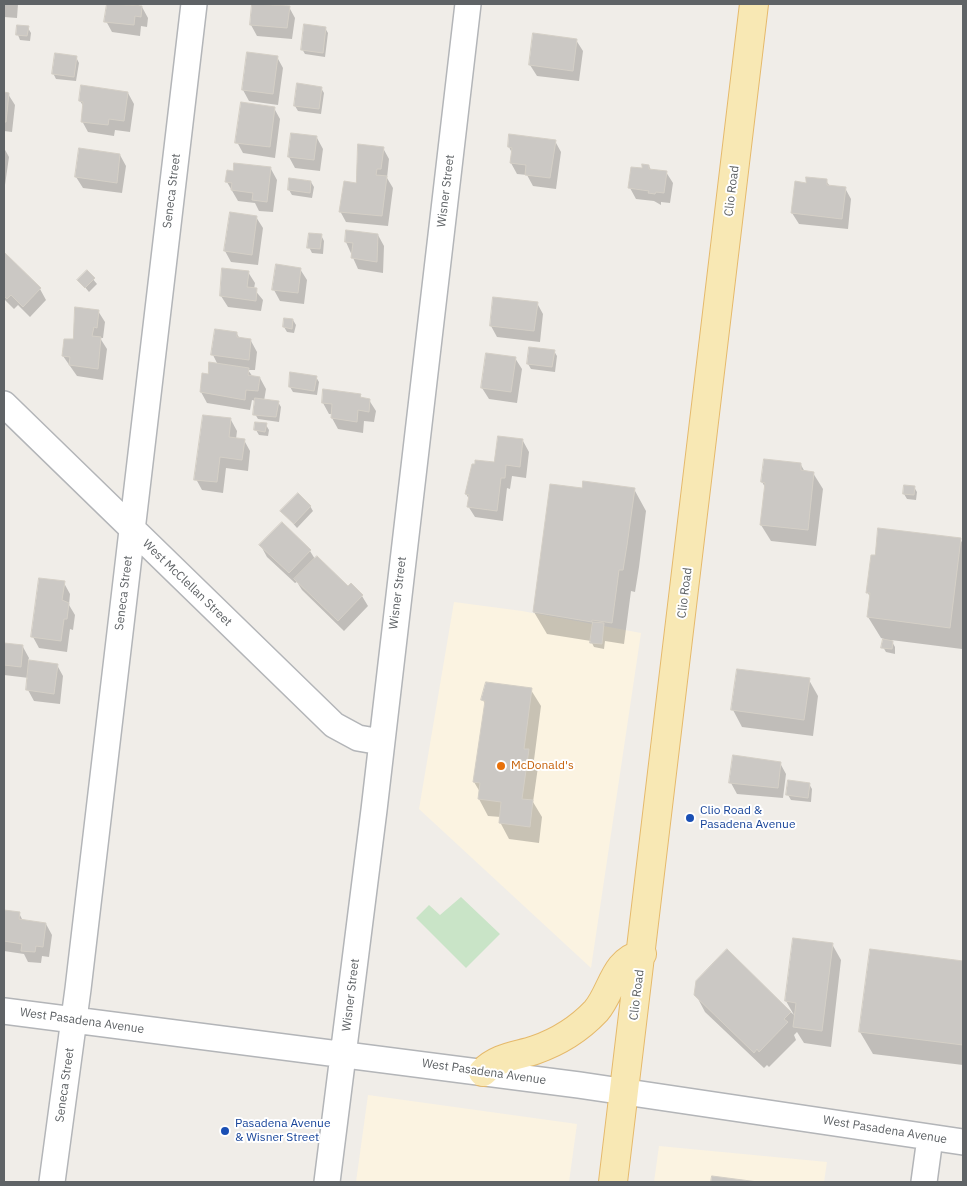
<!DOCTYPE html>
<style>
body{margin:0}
#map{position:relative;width:967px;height:1186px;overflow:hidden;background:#f0ede8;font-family:"IBM Plex Sans",sans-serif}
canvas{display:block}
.frame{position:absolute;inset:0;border:5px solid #5f6366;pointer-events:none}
</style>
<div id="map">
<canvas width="967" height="1186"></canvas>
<div class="frame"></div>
</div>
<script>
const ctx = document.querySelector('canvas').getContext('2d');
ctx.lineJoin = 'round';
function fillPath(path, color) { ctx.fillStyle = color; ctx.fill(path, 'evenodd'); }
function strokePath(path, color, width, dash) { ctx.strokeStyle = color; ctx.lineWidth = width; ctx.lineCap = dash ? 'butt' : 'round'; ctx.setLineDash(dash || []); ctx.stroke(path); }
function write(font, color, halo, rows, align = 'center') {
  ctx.font = font + ' "IBM Plex Sans",sans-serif'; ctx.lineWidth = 4; ctx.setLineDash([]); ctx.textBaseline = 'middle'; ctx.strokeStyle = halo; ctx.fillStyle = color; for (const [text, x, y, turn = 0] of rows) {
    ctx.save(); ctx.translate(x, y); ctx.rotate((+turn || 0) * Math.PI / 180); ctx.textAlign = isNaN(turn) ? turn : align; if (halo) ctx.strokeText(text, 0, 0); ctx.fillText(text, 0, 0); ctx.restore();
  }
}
fillPath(new Path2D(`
 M454,602L522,611L641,633L591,968L419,809Z
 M368,1095L577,1124L569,1182H356Z
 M659,1146L827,1162L824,1182H654Z`), '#fbf3e1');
fillPath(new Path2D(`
 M461,897L500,934L466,968L416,918L429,905L440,915Z`), '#c9e4c7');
fillPath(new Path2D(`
 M4,4H18L17,18L4,17Z
 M108,4H136L142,7L148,18L147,27L141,26L140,36L112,32L106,21Z
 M254,4L289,7L295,18L292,39L257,36L251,25Z
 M28,28L31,33L30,41L20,40L18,35Z
 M325,28L328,33L325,57L305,54L302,49Z
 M576,40L583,51L579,81L537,76L530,65Z
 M76,57L79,63L76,81L56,79L53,73Z
 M277,57L283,68L278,105L249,101L243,90Z
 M321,88L324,93L321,114L298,111L295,106Z
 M128,93L134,104L130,132L115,130L114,136L88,132L82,121L84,107L80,101Z
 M4,94H8L15,105L12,132L4,131Z
 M274,108L280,119L275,158L243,153L237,142Z
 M317,138L323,149L320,171L295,168L289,157Z
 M555,141L561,152L556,189L533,186L527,175L517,174L511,163L512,153L509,147Z
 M4,148L9,157L5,185H4Z
 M383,148L389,159L387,178L393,188L388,226L346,222L340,211Z
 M120,155L126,166L122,193L83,188L76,177Z
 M649,166L651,170L666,172L673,183L670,203L661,202V205L654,201L636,199L630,188Z
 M271,169L277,180L273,212L259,211L255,203L238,201L227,182L234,172Z
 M826,181L830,186L845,188L851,199L848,229L799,224L792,213L807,184Z
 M311,182L314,187L312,198L292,195L289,190Z
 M256,217L263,228L258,265L231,262L225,251Z
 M321,235L324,241L323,254L312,253L309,247Z
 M378,235L384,246L383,273L358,269L346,242Z
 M4,253L40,289L46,300L30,317L18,305L14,309L4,299Z
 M223,269L248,272L255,283L254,289L263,300L261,311L228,307L221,296Z
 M300,269L307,280L304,304L280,301L274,290Z
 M87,272L97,284L89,292L79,280Z
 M537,303L543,314L540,342L497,337L491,326Z
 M98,311L105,322L103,338H100L107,349L103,380L77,376L63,356Z
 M293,320L296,325L294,333L287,332L284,327Z
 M237,334L240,339L251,341L257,352L255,370H248L253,377L260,378L266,389L264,401L278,402L281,407L279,422L258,419L255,414L256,401L252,400L250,410L207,403L201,392L209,375L218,365L213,355Z
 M554,351L557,356L555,372L531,369L528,364Z
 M515,358L522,369L517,403L489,399L482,388Z
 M316,377L319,382L317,395L293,392L290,387Z
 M360,395L362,399L369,400L376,411L374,422L364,421L363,433L338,429L332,418V414H329L323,403Z
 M231,420L237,431L236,439L244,440L250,451L248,471L226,468L223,493L202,490L196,479Z
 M266,425L269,430L268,436L259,435L256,430Z
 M523,441L529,452L526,478L512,476L510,489L507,488L503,521L475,517L468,506L469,499L466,494Z
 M801,465L805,472L813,473L823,489L816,546L771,541L761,525L765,487L762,482Z
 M551,485L583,489H634L646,511L639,567L635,592L631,591L624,644L605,641L604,649L594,647L591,641L547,634L534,612Z
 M914,487L917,492L916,500L907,499L904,494Z
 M310,506L313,511L297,528L282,511Z
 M960,539L963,544L962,649L891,640L895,647V654L886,652L883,647L884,639L881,638L868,617L871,598L867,592Z
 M261,546L310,551L315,559L348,588L362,596L368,606L344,631L302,590L297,582L295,583L267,557Z
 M64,583L70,594L69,605L75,615L73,630L70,629L67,652L39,648L33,637Z
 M4,645L23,647L29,658L28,661L57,665L63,676L60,704L34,701L28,690L29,678L4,675Z
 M809,680L818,696L813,736L742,727L733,710Z
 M531,690L541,706L534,760L538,767L533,802L542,817L539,843L509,839L500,822L501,817L488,816L479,799L480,792L474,782L486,706L483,700Z
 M780,763L786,774L783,798L737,794L731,783Z
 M809,784L812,789L811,802L791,800L788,795Z
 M4,911L19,913L23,921L46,924L52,935L49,957L42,956L41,963L28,962L24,954L4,951Z
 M832,944L841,960L831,1047L804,1043L797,1032L794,1035L796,1040L769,1067L767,1065L764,1068L705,1012L696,995L727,951L794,1015L786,1001Z
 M871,950L963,962V1065L873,1054L860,1032Z`), '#0003');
const building = new Path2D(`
 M107,4L142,6L141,17L135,16L134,25L104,22Z
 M252,4L290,6L287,28L250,25Z
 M304,24L326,27L323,53L301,50Z
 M17,25L29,26L27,36L16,35Z
 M533,33L577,39L573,71L529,65Z
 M247,52L278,56L273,94L242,90Z
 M55,53L77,56L74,77L52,74Z
 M297,83L322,87L319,109L294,106Z
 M81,85L128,92L124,121L109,119L108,125L81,122L83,102L79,101Z
 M4,92L9,93L6,122H4Z
 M241,102L275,107L270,147L235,143Z
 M291,133L317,136L314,160L288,157Z
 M509,134L556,140L550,178L525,175L526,165L510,163L512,148L508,147Z
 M358,144L384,147L381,169H377L376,175L387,176L382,216L339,212L344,181L356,183Z
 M79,148L120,154L117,183L75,177Z
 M234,163L271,167L267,202L252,200L253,193L231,190L232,183L225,182L227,170L233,171Z
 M642,164L649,165V169L667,171L664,193L656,192L655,194L648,193L649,191L628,188L631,167L642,168Z
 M806,177L827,179V185L846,187L842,219L791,213L795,181L806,183Z
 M289,178L311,181L310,193L288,190Z
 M230,212L257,216L252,255L224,251Z
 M346,230L378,234L377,262L351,258L353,243L345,242Z
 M309,233L322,234L320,249L307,248Z
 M4,252L41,288L23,307L11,295L7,299L4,296Z
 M276,264L301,268L298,293L272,290Z
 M222,268L249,271L247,287L257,288L256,301L220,296Z
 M87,270L95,278L85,288L77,280Z
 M493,297L538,302L534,331L490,326Z
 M75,307L99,310L97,328L94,327L92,336L101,337L98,369L69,365L70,357L62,356L64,339H73Z
 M284,318L293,319L292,329L283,327Z
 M215,329L237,332V337L251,339L249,360L211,355Z
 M529,347L555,350L552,367L527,364Z
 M486,353L516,357L511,392L481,388Z
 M209,362L249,368L248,375L260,377L258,391L246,390L245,400L200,392L202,373L208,374Z
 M290,372L317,376L314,391L289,387Z
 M323,389L361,394L360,397L370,399L369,412L358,410L357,422L331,418L332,404L322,403Z
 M255,398L279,401L276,417L253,415Z
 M203,415L231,418L229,437L245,439L242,460L220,457L217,482L194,480Z
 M255,422L267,423L265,432L254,430Z
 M498,436L523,439L520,467L506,465L505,478H501L497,511L467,507L469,495L465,494L472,464H475V460L494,462Z
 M764,459L801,463V470L814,472L808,530L760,525L765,483L761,482Z
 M583,481L635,488L627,545L623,570H619L612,623L592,620V622L533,612L550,484L582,488Z
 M904,485L915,486L914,495L903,494Z
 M298,493L311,506L294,524L280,511Z
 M282,522L311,550L289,573L259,545Z
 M878,528L961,538L950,628L867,617L870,593H866L871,555H875Z
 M317,556L348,586L351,583L363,595L338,621L294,579Z
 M39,578L65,581L62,600L69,603L67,619H64L61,641L31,637Z
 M593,622L604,623L602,644L590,643Z
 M883,639L893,641L892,649L881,648Z
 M4,643L23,645L21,667L4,665Z
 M29,660L58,664L54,694L26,690Z
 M737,669L810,678L804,720L731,710Z
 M486,682L532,688L524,749H529L522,799L533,800L530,827L499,823L501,802L478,799L480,783L473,782L485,701L481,700Z
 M733,755L781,762L778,788L729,783Z
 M788,780L810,783L808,798L786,795Z
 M4,910L20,912L19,919L46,923L43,947L36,946L35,952L21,951L22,944L4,941Z
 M793,938L833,943L822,1031L793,1027L796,1003L785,1001Z
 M727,949L791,1012L784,1019L788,1022L759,1052L757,1049L754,1053L694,995L696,981Z
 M870,949L963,961V1045L859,1032Z
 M712,1176L758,1182H711Z`);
fillPath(building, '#cbc8c4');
strokePath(building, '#d4cfc6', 1);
const minor = new Path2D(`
 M4,404L334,725L358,738L381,742
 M4,1011L579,1085L963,1142
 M52,1182L78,989L194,4
 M327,1182L374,810L468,4
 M924,1182L930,1138`);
const major = new Path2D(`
 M483,1072C497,1057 517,1056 535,1050C558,1042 579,1029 596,1011C613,991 613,961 642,954
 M613,1182L754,4`);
strokePath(minor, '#b3b5b8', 28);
strokePath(major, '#e5b96b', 30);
strokePath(minor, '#fff', 25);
strokePath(major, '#f8e8b4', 28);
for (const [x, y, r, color] of [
 [501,766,5,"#e8710a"],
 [690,818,5,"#1a4fb4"],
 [225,1131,5,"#1a4fb4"]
]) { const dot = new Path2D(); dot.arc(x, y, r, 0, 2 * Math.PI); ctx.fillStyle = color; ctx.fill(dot); strokePath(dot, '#fff', 2); }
write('12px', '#5f6366', '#fff', [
 ["Seneca Street",172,191,-83],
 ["Wisner Street",446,191,-83],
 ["Clio Road",732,191,-83],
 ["West McClellan Street",187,583,44],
 ["Seneca Street",124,593,-83],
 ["Wisner Street",398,593,-83],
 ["Clio Road",685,593,-83],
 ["Wisner Street",351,995,-83],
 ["Clio Road",637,995,-83],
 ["West Pasadena Avenue",82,1021,8],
 ["West Pasadena Avenue",484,1072,8],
 ["Seneca Street",65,1085,-82],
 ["West Pasadena Avenue",885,1130,9]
]);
write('12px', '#c56008', '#fff', [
 ["McDonald's",511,766]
], 'left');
write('12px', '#164399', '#fff', [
 ["Clio Road &",700,811],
 ["Pasadena Avenue",700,825],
 ["Pasadena Avenue",235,1124],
 ["& Wisner Street",235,1138]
], 'left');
</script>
